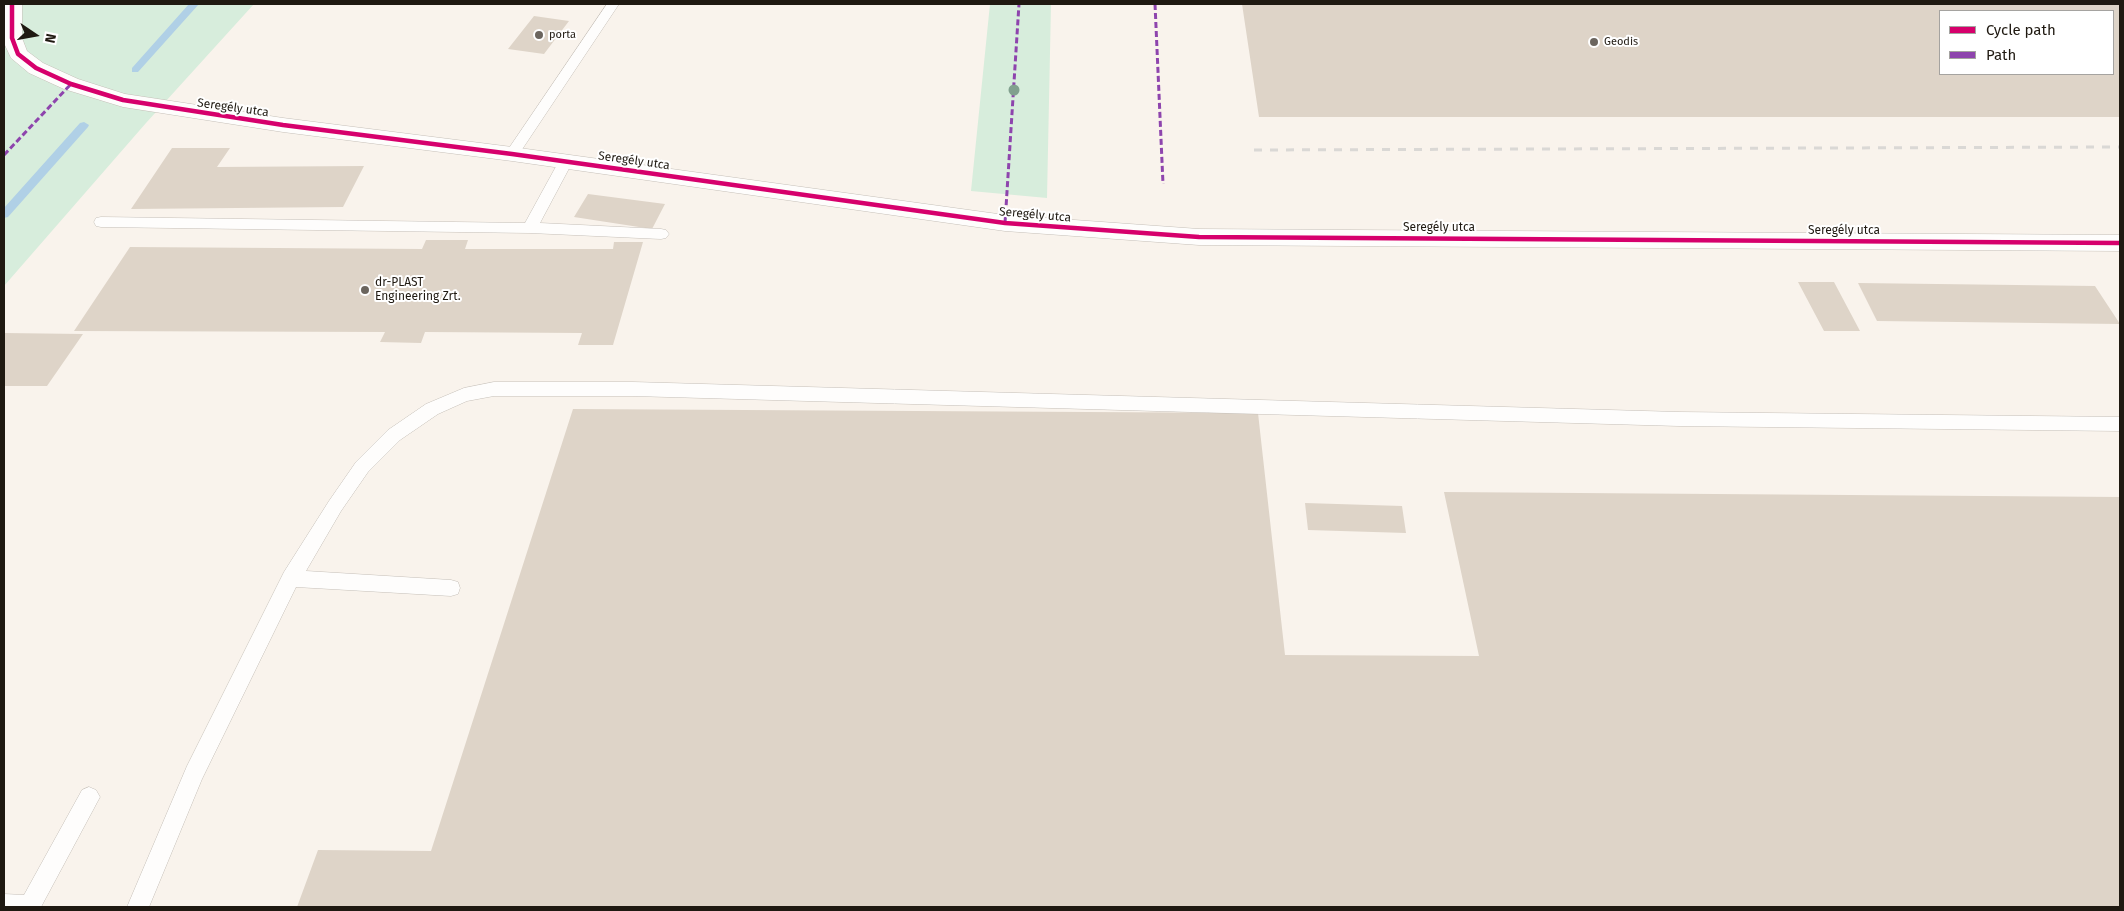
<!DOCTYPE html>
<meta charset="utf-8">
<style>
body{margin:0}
#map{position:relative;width:2124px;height:911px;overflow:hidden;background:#f9f3ec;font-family:"Fira Sans",sans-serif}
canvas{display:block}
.frame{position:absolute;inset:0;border:5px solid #1f1911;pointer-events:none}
.legend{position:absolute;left:1939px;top:10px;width:175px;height:65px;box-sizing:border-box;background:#fff;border:1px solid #a5a3a0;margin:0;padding:6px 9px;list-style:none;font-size:15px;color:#1f1911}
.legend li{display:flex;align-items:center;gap:10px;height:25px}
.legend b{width:25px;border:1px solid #a5a3a0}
.north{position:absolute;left:10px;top:10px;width:50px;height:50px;-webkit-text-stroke:4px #fff;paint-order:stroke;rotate:102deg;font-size:14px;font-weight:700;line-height:20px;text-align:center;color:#1f1911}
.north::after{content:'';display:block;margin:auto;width:18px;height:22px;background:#1f1911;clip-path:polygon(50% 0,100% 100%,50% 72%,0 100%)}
</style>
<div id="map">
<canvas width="2124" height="911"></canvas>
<div class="frame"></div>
<ul class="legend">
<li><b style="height:6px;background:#d6006c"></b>Cycle path</li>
<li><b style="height:6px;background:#8e44ad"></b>Path</li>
</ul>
<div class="north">N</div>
</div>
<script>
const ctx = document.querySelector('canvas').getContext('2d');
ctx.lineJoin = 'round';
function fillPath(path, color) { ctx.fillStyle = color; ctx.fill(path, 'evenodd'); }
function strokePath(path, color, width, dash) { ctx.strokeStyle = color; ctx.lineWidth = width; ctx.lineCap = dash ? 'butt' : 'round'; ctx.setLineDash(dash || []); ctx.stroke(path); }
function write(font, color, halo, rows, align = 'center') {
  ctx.font = font + ' "Fira Sans",sans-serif'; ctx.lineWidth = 4; ctx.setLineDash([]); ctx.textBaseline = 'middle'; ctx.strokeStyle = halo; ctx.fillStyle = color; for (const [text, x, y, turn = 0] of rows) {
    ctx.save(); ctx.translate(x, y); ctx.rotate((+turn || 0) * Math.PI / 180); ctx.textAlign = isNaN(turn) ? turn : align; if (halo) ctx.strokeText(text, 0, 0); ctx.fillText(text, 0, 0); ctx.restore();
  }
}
fillPath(new Path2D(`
 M4,4H254L146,123L4,286Z
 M990,4H1051L1047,198L971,191Z`), '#d7eddc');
fillPath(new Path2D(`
 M189,4H199L138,72H132V68Z
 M84,122L89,125L88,127L8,217L4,218V208L80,123Z`), '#b0d0e6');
fillPath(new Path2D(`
 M1242,4H2120V117H1259ZM1940,11H2113V74H1940Z
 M534,16L569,21L544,54L508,49Z
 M172,148H230L217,167L364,166L343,207L131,209Z
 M588,194L665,204L652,229L574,217Z
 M426,240H468L465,249H613L614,242H643L613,345H578L582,333L425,332L421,343L380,342L385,332L74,331L130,247L422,249Z
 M1798,282H1834L1860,331H1824Z
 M1858,283L2095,286L2120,324L1877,321Z
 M4,333L83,334L47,386H4Z
 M573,409L1258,413L1285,655L1479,656L1444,492L2120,497V907H297L318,850L431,851Z
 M1305,503L1402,506L1406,533L1308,530Z`), '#ded4c8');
const service = new Path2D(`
 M607,4H619L517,157H507L505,154L507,151Z
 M566,156L571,158L573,161L540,223L661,229L666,230L669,234L666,238L661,239L530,233L101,227L96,226L94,222L96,218L101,217L525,223L559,161L561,158Z
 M494,382H633L1679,412L2120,417V431L1679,426L633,396H494L467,401L438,414L400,440L368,472L341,511L306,571L451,580L458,582L460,588L458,594L451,596L296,587L202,779L149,907H127L187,766L284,572L329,501L356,462L388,430L426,404L464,388Z
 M89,787L96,790L100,797L41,907H4V894L24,895L82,790Z`);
const minor = new Path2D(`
 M4,4H22V38L27,51L43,63L78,79L125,94L283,118L512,147L1005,215L1199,229L2120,235V251L1199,245L1005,231L512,161L283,132L123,107L64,89L29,73L11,58L4,43Z`);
strokePath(service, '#c5bfb8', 1);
strokePath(minor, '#c5bfb8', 1);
fillPath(service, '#fefdfc');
fillPath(minor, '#fefdfc');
strokePath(new Path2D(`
 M1254,150L2120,147`), '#dad8d5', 3, [8, 8]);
strokePath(new Path2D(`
 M1155,4L1163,184
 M4,155L71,84
 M1005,223L1019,4`), '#8e44ad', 3, [6, 3]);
strokePath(new Path2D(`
 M12,4V38L18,54L36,68L71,84L123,100L283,125L512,154L1005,223L1199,237L2120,243`), '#d6006c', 4.5);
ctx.fillStyle = '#81a08e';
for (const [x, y] of [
 [1014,90]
]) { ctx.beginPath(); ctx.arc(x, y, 5.5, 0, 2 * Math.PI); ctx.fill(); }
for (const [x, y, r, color] of [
 [539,35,5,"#6b655e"],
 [1594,42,5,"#6b655e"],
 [365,290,5,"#6b655e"]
]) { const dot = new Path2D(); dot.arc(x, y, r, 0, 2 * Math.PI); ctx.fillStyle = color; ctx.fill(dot); strokePath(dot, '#fff', 2); }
write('11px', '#1f1911', '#fff', [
 ["porta",549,35],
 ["Geodis",1604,42]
], 'left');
write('12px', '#1f1911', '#fff', [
 ["Seregély utca",233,108,8],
 ["Seregély utca",634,161,8],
 ["Seregély utca",1035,215,5],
 ["Seregély utca",1439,228],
 ["Seregély utca",1844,231]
]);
write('12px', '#1f1911', '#fff', [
 ["dr-PLAST",375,283],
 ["Engineering Zrt.",375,297]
], 'left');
</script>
